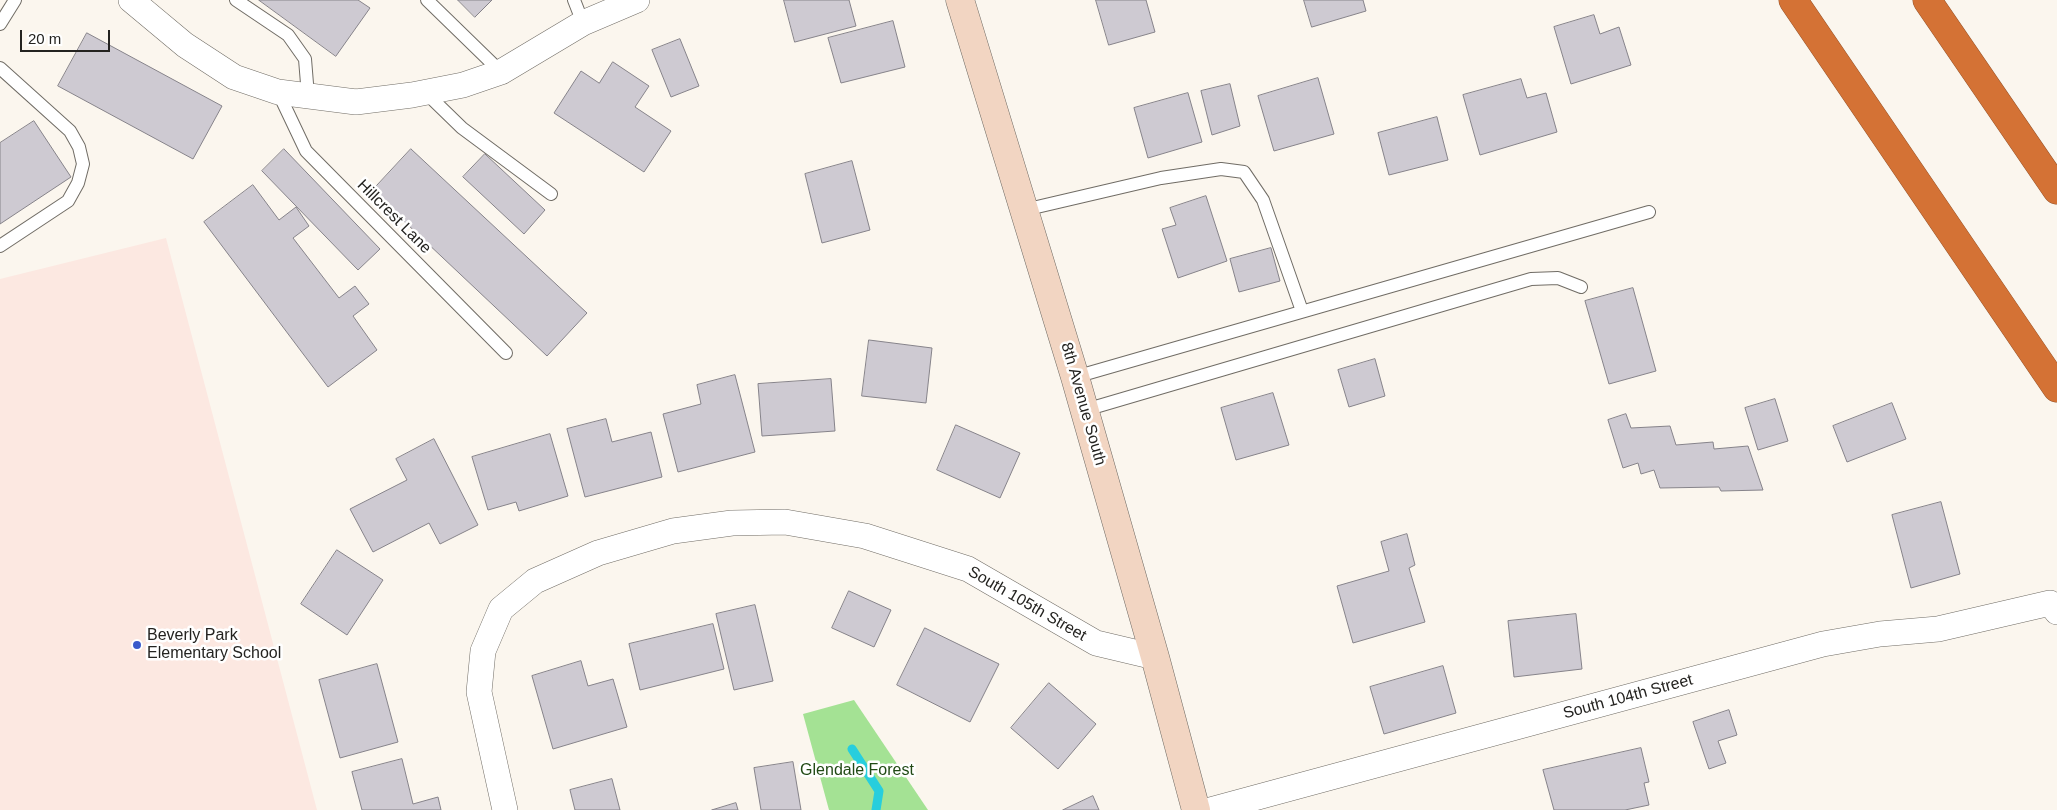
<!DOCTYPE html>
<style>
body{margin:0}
#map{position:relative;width:2057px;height:810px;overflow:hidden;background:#fbf6ee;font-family:Arial,sans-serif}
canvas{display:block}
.scale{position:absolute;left:20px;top:30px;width:90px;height:22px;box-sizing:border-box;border:2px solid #242320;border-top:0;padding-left:6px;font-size:15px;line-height:18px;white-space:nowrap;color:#242320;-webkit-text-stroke:4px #fff;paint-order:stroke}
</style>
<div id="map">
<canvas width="2057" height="810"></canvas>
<div class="scale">20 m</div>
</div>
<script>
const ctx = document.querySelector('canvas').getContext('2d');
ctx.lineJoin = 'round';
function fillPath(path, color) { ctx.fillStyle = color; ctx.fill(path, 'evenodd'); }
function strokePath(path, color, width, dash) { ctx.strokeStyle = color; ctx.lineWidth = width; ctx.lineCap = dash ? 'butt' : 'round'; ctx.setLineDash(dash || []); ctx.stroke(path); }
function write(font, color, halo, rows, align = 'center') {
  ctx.font = font + ' Arial,sans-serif'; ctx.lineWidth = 5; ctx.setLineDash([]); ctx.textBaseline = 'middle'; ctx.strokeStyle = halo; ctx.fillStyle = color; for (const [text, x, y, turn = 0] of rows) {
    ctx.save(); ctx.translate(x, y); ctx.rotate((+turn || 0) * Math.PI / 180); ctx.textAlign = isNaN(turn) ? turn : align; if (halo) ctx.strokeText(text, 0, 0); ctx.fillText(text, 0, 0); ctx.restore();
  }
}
fillPath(new Path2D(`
 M166,238L317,810H0V279Z`), '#fce8e1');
fillPath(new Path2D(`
 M854,700L928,810H829L803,714Z`), '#a4e294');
strokePath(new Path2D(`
 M852,749L879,791L876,810`), '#27cedd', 9);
const building = new Path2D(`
 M259,0H358L370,8L336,56Z
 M458,0H492L475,17Z
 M784,0H849L856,26L795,42Z
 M1096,0H1146L1155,32L1109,45Z
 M1304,0H1363L1366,11L1312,27Z
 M1594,15L1600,34L1619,27L1631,65L1571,84L1554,27Z
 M893,21L905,67L841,83L828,38Z
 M87,33L222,106L193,159L58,86Z
 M680,39L699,86L671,97L652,50Z
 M613,62L649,86L635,107L671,131L644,172L554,113L581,71L599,83Z
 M1318,78L1334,134L1274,151L1258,96Z
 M1521,79L1527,98L1546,93L1557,132L1480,155L1463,95Z
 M1230,84L1240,126L1212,135L1201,91Z
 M1188,93L1202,142L1148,158L1134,108Z
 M1437,117L1448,160L1389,175L1378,133Z
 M34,121L71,177L0,224V143Z
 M284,149L380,249L358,270L262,171Z
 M411,149L587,313L547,356L372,191Z
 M485,154L545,210L524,234L463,177Z
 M852,161L870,230L822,243L805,174Z
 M253,185L279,220L296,207L309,226L293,238L339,298L355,286L369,304L353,316L377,350L328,387L204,222Z
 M1206,196L1227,261L1178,278L1162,229L1176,225L1170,208Z
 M1271,248L1280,281L1239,292L1230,259Z
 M1633,288L1656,371L1609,384L1585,301Z
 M869,340L932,348L926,403L862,396Z
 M1375,359L1385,396L1349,407L1338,370Z
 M735,375L755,452L678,472L663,414L701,404L697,385Z
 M831,379L835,431L762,436L758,384Z
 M1273,393L1289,445L1236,460L1221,408Z
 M1775,399L1788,441L1758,450L1745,408Z
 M1892,403L1906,439L1847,462L1833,426Z
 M1626,414L1631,428L1670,426L1676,445L1713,442L1714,449L1748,446L1763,490L1721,491L1719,487L1660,488L1654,470L1641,474L1638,463L1623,468L1608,420Z
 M606,419L612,442L651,432L662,477L585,497L567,429Z
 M956,425L1020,453L1000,498L937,470Z
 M550,434L568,496L519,511L516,502L488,510L472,457Z
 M434,439L478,525L440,544L429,523L373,552L350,509L407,480L396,459Z
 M1941,502L1960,574L1911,588L1892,515Z
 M1407,534L1415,565L1409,568L1425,622L1353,643L1337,586L1389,571L1381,542Z
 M337,550L383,580L347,635L301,604Z
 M849,591L891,610L874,647L832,628Z
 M755,605L773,681L734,690L716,614Z
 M1576,614L1582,669L1514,677L1508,621Z
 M713,624L724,669L640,690L629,644Z
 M925,628L999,664L970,722L897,685Z
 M581,661L588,686L613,679L627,727L553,749L532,676Z
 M377,664L398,742L340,758L319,680Z
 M1443,666L1456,713L1384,734L1370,687Z
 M1049,683L1096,724L1058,769L1011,728Z
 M1729,710L1737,735L1718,741L1726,763L1709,769L1693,722Z
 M1641,748L1649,782L1644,783L1649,805L1625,810H1554L1543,770Z
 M402,759L413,804L438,797L441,810H362L352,772Z
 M793,762L801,810H761L754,768Z
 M612,779L620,810H575L570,790Z
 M1093,796L1099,810H1063Z
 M736,803L738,810H712Z`);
fillPath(building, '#cecad2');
strokePath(building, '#86838a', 1);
const lane = new Path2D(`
 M236,0L288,35L305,59L308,96
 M427,0L501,72
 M574,0L583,23
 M0,24L15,0
 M0,68L70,131L79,147L83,164L78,183L68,201L0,246
 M278,92L306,151L506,353
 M426,93L462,128L551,194
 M1024,210L1161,178L1221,169L1244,172L1263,200L1302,311
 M1075,377L1649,212
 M1085,410L1531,279L1558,278L1581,287`);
const street = new Path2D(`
 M131,0L185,45L234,77L278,92L356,102L412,95L463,85L501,72L583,23L637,0
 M505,810L479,692L483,651L501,609L535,581L598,553L673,531L732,523L785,522L865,536L968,569L1096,643L1155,657
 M1210,810L1823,644L1880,634L1938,629L2050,603L2057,612`);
const secondary = new Path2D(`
 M960,0L1075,377L1155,657L1196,810`);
const highway = new Path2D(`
 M1793,0L2057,388
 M1927,0L2057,190`);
strokePath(lane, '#706c65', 14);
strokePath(street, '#706c65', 26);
strokePath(secondary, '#706c65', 29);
strokePath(highway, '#96562e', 29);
strokePath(lane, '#fff', 12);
strokePath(street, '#fff', 25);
strokePath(secondary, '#f2d5c2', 28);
strokePath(highway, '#d47235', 28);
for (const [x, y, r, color] of [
 [137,645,5,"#3a5acb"]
]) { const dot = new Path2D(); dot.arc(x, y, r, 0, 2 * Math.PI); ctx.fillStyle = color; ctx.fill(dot); strokePath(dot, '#fff', 2); }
write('16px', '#242320', '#fff', [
 ["Hillcrest Lane",394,217,45],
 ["8th Avenue South",1083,404,74],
 ["South 105th Street",1027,604,30],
 ["South 104th Street",1628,697,-15]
]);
write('16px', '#242320', '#fff', [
 ["Beverly Park",147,636],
 ["Elementary School",147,654]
], 'left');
write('16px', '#214a15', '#fff', [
 ["Glendale Forest",857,771]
]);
</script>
